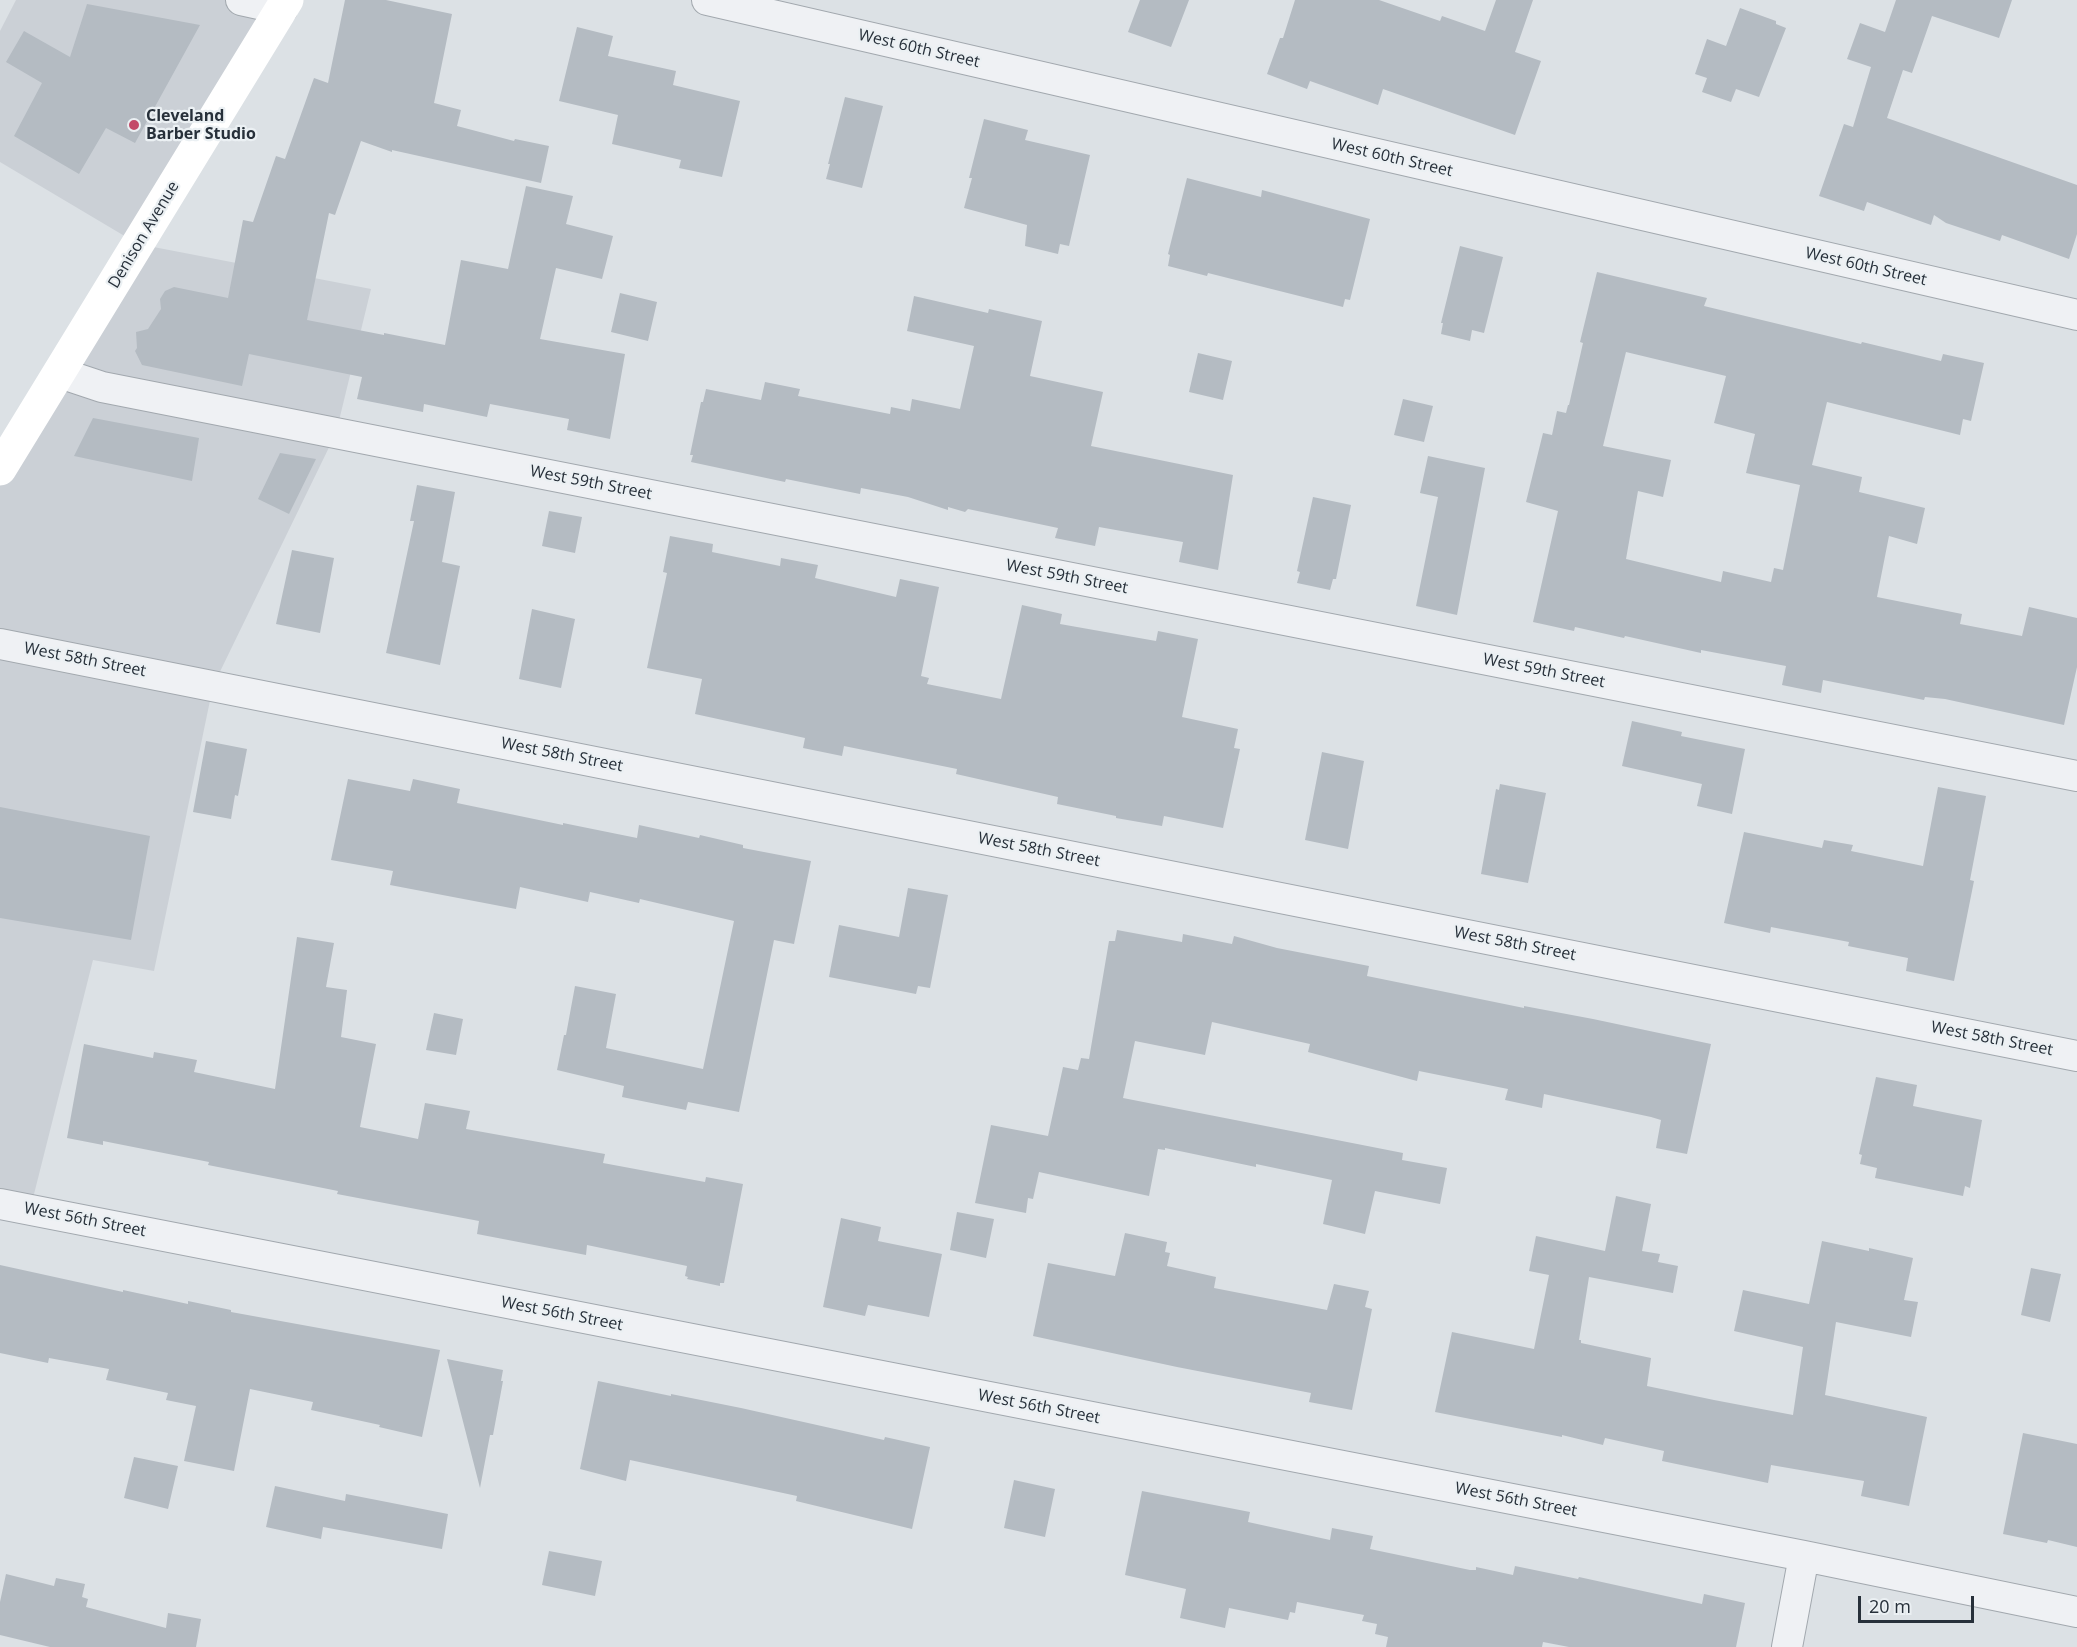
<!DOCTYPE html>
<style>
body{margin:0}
#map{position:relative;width:2077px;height:1647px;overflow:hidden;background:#dce1e5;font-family:"Open Sans",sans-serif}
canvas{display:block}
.scale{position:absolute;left:1858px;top:1596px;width:116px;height:27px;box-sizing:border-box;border:3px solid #27303a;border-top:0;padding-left:8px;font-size:18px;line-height:21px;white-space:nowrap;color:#27303a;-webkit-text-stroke:4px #ebf0f3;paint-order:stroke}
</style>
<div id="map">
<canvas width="2077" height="1647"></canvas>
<div class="scale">20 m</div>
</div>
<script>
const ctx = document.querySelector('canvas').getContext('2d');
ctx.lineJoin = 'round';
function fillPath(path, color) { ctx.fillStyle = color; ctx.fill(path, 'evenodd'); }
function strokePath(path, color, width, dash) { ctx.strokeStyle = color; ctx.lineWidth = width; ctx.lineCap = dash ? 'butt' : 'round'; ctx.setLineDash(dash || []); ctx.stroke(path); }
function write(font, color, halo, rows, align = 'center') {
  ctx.font = font + ' "Open Sans",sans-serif'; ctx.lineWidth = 4.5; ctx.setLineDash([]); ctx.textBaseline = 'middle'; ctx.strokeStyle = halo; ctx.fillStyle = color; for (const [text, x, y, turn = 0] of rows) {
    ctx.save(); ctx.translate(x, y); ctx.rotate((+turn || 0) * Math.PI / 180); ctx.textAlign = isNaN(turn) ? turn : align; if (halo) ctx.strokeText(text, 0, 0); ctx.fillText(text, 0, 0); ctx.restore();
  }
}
fillPath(new Path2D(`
 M16,0H241L282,9L138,244L371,289L336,433L213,686L154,971L93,960L30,1210L0,1204V469L138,244L0,162V31Z`), '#cbd0d6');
fillPath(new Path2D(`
 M345,0H386L452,14L434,103L461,110L457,126L514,141L515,139L549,146L541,183L392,150V152L361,141L335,215L329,213L307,320L384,335V333L445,345L461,260L508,269L526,186L573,196L566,224L613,236L602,279L556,268L540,339L625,354L610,439L567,430L569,419L490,404L487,417L424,404L423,412L357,399L362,377L249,354L242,386L142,365L135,351L137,348L136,332L148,329L161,309L160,299L165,291L174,287L228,298L243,220L253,222L276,156L285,159L314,78L328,83Z
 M1140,0H1189L1171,47L1128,32Z
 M1295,0H1379L1440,21L1442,16L1485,31L1496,0H1533L1515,52L1541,61L1515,135L1383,89L1378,105L1310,81L1307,89L1267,74L1280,38H1283Z
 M1896,0H2012L1999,38L1932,16L1912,73L1903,70L1887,118L2077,185V234L2069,259L2002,235L2000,241L1946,223L1934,215L1931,225L1867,202L1864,211L1819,196L1844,124L1853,127L1871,67L1847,59L1860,23L1885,32Z
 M87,4L200,25L135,143L106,128L79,174L14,136L42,83L6,62L24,31L70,57Z
 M1740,8L1776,21V24L1786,28L1759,97L1736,89L1731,102L1702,92L1707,78L1695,74L1707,39L1726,46Z
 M577,27L613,36L608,56L676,71L673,85L740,101L722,177L679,168L681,160L612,144L618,115L559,101Z
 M845,97L883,106L862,188L826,179L830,164H828Z
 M984,119L1028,130L1025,140L1090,155L1069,246L1060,244L1058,254L1025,246L1027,225L964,208L972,178H969Z
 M1187,178L1261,197L1262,190L1370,219L1350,300L1345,299L1343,307L1208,273L1207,276L1168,266L1170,255L1168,254Z
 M1460,246L1503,257L1484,333L1472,330L1470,341L1441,334L1443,323H1441Z
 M1597,272L1707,298L1704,306L1861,344L1862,342L1941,361L1943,354L1984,363L1971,421L1963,419L1960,435L1827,402L1812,465L1862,477L1859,492L1925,508L1917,544L1889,536L1877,597L1962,614L1960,624L2022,636L2029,607L2077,618V667L2064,725L1945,699L1925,697L1924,700L1823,680L1821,693L1782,685L1786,666L1701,650V653L1625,636L1624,638L1575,627L1574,631L1533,622L1558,511L1526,502L1543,433L1552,435L1557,411L1566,413L1568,405H1569L1583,343L1580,342ZM1626,352L1726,376L1714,423L1755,434L1746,473L1800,485L1783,570L1774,568L1771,582L1723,571L1721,582L1626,559L1638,491L1663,497L1671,460L1603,446Z
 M620,293L657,302L648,341L611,332Z
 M914,296L988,313L989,309L1042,321L1030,376L1103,392L1091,446L1233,475L1218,570L1179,562L1183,542L1099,527L1095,546L1055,538L1058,528L968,509L965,512L948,507V510L908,497L861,488L860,494L786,479L785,482L691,462L693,455H690L701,402H703L706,389L761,400L765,382L800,389L798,396L890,414L891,407L910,411L912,399L960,409L974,346L907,331Z
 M1198,353L1232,361L1223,400L1189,392Z
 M1403,399L1433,406L1424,442L1394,435Z
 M93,418L199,438L192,481L74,456Z
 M280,453L316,459L289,514L258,499Z
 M1428,456L1485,468L1457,615L1416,606L1438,497L1420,493Z
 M417,485L455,492L442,562L460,566L440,665L386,653L414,521H410Z
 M1313,497L1351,505L1336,579H1333L1330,590L1297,583L1300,572L1297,571Z
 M549,511L582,517L575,553L542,546Z
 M670,536L713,544L712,552L780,566L781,558L818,565L815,578L896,597L900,579L939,587L921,676L929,678L927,684L1001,699L1022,605L1062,614L1060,624L1156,641L1158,631L1198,639L1182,717L1238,729L1234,748L1240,749L1223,828L1164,816L1162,826L1116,818V816L1057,804L1058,797L956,774L957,769L844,746L842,756L803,748L805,738L695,714L702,679L647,668L667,573L663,572Z
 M292,550L334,558L320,633L276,624Z
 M532,609L575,619L561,688L519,679Z
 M1632,721L1682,732L1681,736L1745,749L1732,814L1697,806L1702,784L1622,766Z
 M206,741L247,749L238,796L235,795L231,819L193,812Z
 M1322,752L1364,761L1348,849L1305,840Z
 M348,779L410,791L413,779L460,789L457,803L563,825V823L637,838L639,825L699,838L700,835L743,845V848L811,861L794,944L774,940L739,1112L688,1102L686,1110L622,1097L624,1086L557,1070L564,1035H566L575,986L616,994L606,1048L703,1069L734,921L640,899L639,903L590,892L588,902L520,887L516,909L390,885L393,871L331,860Z
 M1500,784L1546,793L1528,883L1481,874L1496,789L1499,790Z
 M1938,787L1986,796L1970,880L1974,881L1954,981L1906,971L1908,958L1848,946L1849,942L1771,927L1770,933L1724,923L1744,832L1822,848L1824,840L1853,845L1851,851L1923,866Z
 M0,807L150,836L131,940L0,918Z
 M908,888L948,895L930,988L918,986L916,994L829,977L839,925L899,937Z
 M1117,930L1182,942L1183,934L1232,944L1234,936L1277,948L1369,966L1367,976L1524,1008V1006L1593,1019L1711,1044L1687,1154L1656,1148L1661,1120L1651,1117L1544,1094L1542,1108L1505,1100L1508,1089L1419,1071L1417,1081L1308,1052L1310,1044L1212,1022L1205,1055L1135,1041L1123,1098L1403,1153L1402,1160L1447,1168L1440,1204L1375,1191L1365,1234L1323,1224L1332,1180L1256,1164V1167L1165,1148V1150L1158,1149L1149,1196L1039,1172L1033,1199L1028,1198L1026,1213L975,1203L991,1125L1048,1136L1063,1067L1078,1070L1081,1058L1089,1059L1109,941H1115Z
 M297,937L334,943L326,987L347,990L341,1037L376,1044L360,1127L418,1139L425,1103L470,1111L466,1129L605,1154L603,1163L705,1182L706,1177L743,1184L724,1283H720V1286L687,1279L688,1277L685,1276L687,1266L587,1245L586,1255L477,1234L479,1221L337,1194L338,1191L208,1165L209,1162L103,1141V1145L67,1138L84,1044L153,1058L154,1052L197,1060L194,1072L275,1089Z
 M434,1013L463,1019L456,1055L426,1050Z
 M1876,1077L1917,1085L1913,1106L1982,1120L1970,1188L1965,1186L1963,1196L1875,1178L1877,1168L1860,1164L1862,1155L1859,1154Z
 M1616,1196L1651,1204L1642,1251L1660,1254L1658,1262L1678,1266L1673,1293L1589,1277L1579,1340H1581V1343L1651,1358L1647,1386L1714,1400L1793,1415L1803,1347L1734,1331L1743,1290L1809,1304L1822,1241L1869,1251V1248L1913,1258L1904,1300L1918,1302L1911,1337L1836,1322L1825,1395L1927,1417L1909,1506L1861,1496L1864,1481L1771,1465L1768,1483L1662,1461L1664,1451L1605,1438L1603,1445L1562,1435V1437L1435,1412L1452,1332L1534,1349L1549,1275L1529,1271L1536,1236L1605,1251Z
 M957,1212L994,1219L986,1258L950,1250Z
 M841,1218L881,1227L878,1241L942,1254L929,1317L868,1305L865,1316L823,1307Z
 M1125,1233L1167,1242L1165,1252L1170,1253L1167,1266L1216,1277L1214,1288L1327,1310L1334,1284L1369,1291L1365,1307L1372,1309L1352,1410L1309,1402L1311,1393L1177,1367L1033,1336L1048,1263L1115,1276Z
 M0,1265L123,1292V1290L188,1304V1301L231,1310V1312L440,1350L422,1437L379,1427L380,1425L311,1410L313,1402L250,1389L234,1471L184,1461L196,1406L166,1400L168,1393L106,1380L109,1369L49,1358L48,1363L0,1353Z
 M2031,1268L2061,1274L2050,1322L2021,1315Z
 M447,1359L503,1370L501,1381H503L493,1435H490L480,1488Z
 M598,1381L671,1396V1394L741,1408L884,1440L885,1437L930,1447L912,1529L796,1501L797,1496L630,1460L626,1481L580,1469Z
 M2023,1433L2077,1444V1547L2048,1540L2047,1543L2003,1534Z
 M134,1457L178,1466L168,1509L124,1498Z
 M1014,1480L1055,1489L1045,1537L1004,1528Z
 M275,1486L345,1501L346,1494L448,1514L442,1549L323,1527L321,1539L266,1527Z
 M1142,1491L1250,1512L1248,1522L1330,1540L1332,1528L1373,1536L1370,1549L1470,1570H1476V1567L1513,1575L1515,1566L1578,1579L1579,1577L1702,1604L1704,1594L1745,1603L1736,1647H1569L1543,1642L1542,1647H1386L1388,1637L1375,1634L1377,1624L1362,1621L1364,1615L1297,1602L1295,1613L1290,1612L1288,1620L1229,1608L1225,1628L1180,1618L1186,1589L1125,1575Z
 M549,1551L602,1561L595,1596L542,1585Z
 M6,1574L54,1586L56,1578L85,1584L82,1597L88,1599L86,1607L166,1628L168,1613L201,1619L196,1647H50L0,1635V1602Z`), '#b4bbc2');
const minor = new Path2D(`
 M241,0L282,9
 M707,0L2077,315
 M60,373L102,387L2077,776
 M0,644L2077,1056
 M0,1204L1804,1556L2077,1612
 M1787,1647L1804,1556`);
strokePath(minor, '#a2a8ae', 32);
strokePath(minor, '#eff1f4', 30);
strokePath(new Path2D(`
 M0,469L287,0`), '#fff', 33);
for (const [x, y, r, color] of [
 [134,125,6,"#c34968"]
]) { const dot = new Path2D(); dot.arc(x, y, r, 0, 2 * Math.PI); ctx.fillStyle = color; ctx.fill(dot); strokePath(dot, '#ebf0f3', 2); }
write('16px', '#27303a', '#ebf0f3', [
 ["West 60th Street",919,49,13],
 ["West 60th Street",1392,158,13],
 ["Denison Avenue",144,235,-59],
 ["West 60th Street",1866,267,13],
 ["West 59th Street",591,483,11],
 ["West 59th Street",1067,577,11],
 ["West 58th Street",85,660,11],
 ["West 59th Street",1544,671,11],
 ["West 58th Street",562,755,11],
 ["West 58th Street",1039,850,11],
 ["West 58th Street",1515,944,11],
 ["West 58th Street",1992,1039,11],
 ["West 56th Street",85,1220,11],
 ["West 56th Street",562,1314,11],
 ["West 56th Street",1039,1407,11],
 ["West 56th Street",1516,1500,11]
]);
write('bold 16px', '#27303a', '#ebf0f3', [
 ["Cleveland",146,116],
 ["Barber Studio",146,134]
], 'left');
</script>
